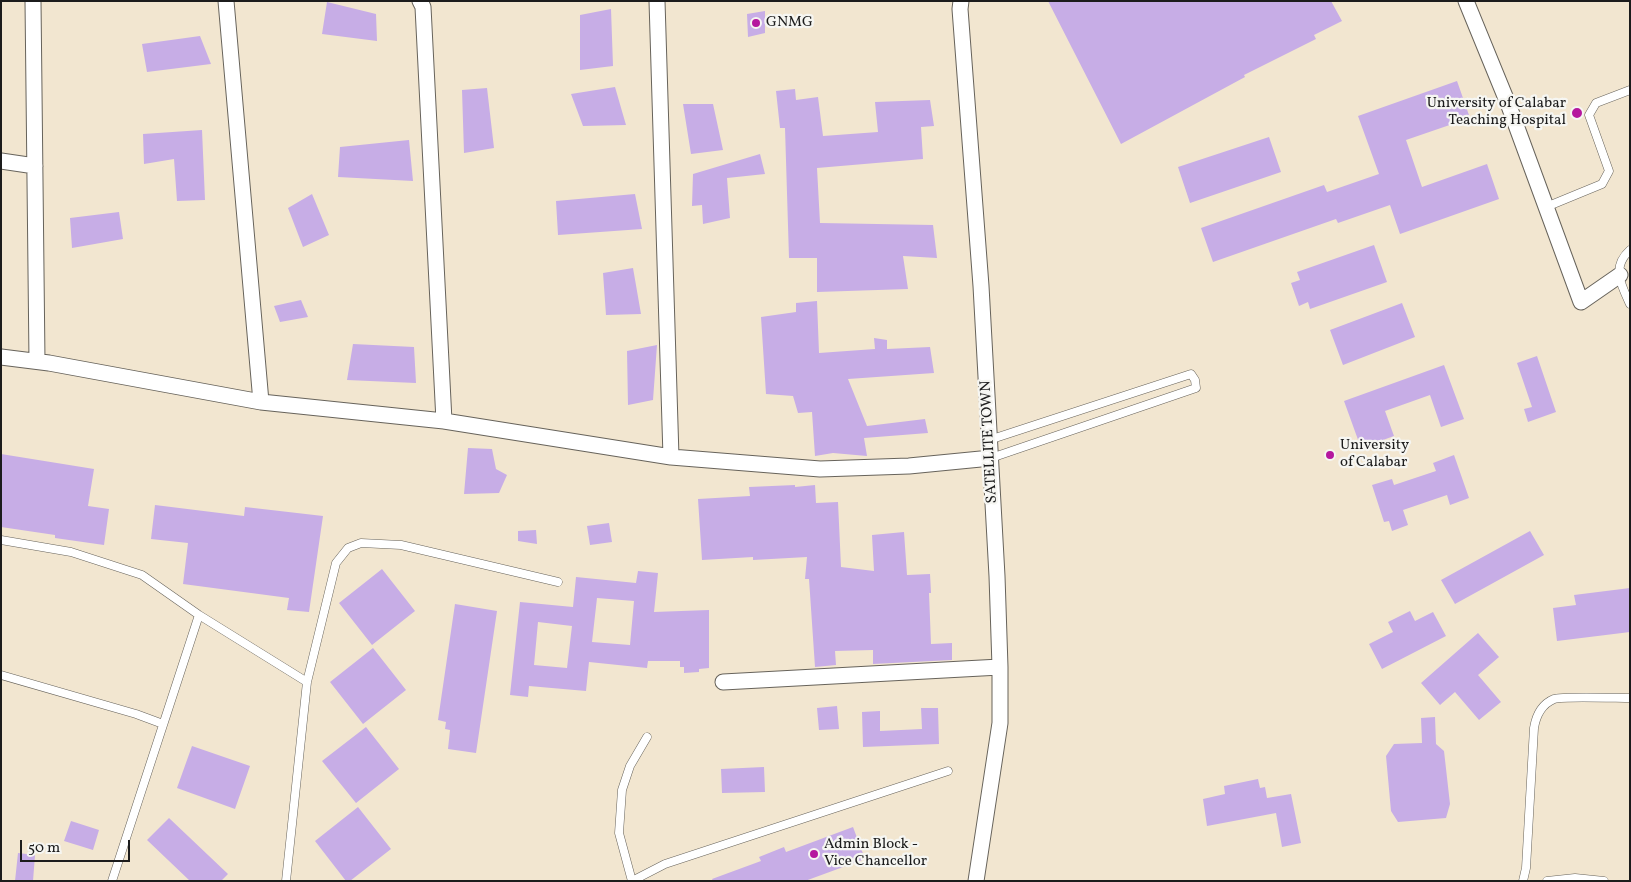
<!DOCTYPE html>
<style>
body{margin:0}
#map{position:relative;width:1631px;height:882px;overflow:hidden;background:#f2e6d0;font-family:Vollkorn,serif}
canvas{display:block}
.frame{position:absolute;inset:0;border:2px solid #1c1c1c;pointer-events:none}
.scale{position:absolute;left:20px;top:840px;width:110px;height:22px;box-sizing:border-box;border:2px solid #1c1c1c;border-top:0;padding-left:6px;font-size:15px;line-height:18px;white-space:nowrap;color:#1c1c1c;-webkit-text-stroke:4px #f6f6f2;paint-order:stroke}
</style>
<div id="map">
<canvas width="1631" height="882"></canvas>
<div class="frame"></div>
<div class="scale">50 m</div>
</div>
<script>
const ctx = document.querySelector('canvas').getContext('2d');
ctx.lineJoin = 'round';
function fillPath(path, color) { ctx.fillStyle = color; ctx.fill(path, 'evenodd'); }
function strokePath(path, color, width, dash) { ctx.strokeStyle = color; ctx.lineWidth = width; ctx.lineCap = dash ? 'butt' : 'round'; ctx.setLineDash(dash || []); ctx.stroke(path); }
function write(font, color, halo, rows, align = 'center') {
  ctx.font = font + ' Vollkorn,serif'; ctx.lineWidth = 4.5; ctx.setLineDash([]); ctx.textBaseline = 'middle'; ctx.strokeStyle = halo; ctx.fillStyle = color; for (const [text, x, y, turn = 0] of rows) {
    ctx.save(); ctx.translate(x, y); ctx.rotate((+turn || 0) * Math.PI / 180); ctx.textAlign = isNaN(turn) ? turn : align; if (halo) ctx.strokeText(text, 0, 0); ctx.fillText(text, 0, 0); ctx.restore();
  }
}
fillPath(new Path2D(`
 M1048,1H1331L1342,21L1314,35L1316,39L1244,75L1245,77L1121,144Z
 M327,2L376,14L377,41L322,34Z
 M611,9L613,66L580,70V15Z
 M765,11V33L748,37L747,14Z
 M200,36L211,64L147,72L142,44Z
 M1457,81L1470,118L1406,140L1422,187L1487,164L1499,199L1400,234L1390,205L1338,223L1336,219L1213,262L1201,228L1324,185L1327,192L1379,174L1358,116Z
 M615,87L626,125L583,126L571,94Z
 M487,88L494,148L464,153L462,90Z
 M795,89L796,100L818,97L823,136L878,132L875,102L930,100L934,126L921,127L923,159L817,168L820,223L933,225L937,258L903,256L908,289L817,292V258H789L785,128H780L776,91Z
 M683,104H713L723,150L691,154Z
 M202,130L205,200L177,201L174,159L144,164L143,134Z
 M1269,137L1281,172L1190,203L1178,167Z
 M409,140L413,181L338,177L340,147Z
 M760,154L765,174L727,178L730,218L703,224L702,205L692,206L693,174Z
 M312,194L329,235L303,247L288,208Z
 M635,194L642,229L558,235L556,201Z
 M119,212L123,239L72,248L70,218Z
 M1374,245L1387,282L1310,309L1308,302L1299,306L1291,283L1300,280L1297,272Z
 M633,268L641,314L606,315L603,273Z
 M301,300L308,317L280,322L274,306Z
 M817,301L819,353L875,349L874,338L887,340V349L930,347L934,373L848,379L867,426L925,419L928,433L864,438L867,456L833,453L815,456L812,412L798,413L793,396L766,394L761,317L796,312V303Z
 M1402,303L1415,337L1343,365L1330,330Z
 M353,344L414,347L416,383L347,380Z
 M657,345L653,400L628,405L627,351Z
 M1537,356L1556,412L1528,422L1524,409L1532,407L1517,363Z
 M1444,365L1464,419L1441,427L1430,395L1385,411L1394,436L1361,448L1344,401Z
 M468,448L492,449L496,469L507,475L499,493L464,494Z
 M1,454L94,469L88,506L109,509L104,545L55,538V535L1,527Z
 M1454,455L1469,498L1450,505L1447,495L1403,510L1408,525L1392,531L1389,521L1384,522L1372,485L1392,479L1394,485L1436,471L1433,463Z
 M795,485V487L815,485L816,503L838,502L841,567L874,571L872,535L904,532L907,575L930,574L931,593H929L931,644L952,643V660L873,664V650L835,651L836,665L815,667L809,579H805L807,557L753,560V557L702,560L698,499L750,496L749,487Z
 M155,505L244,516L245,507L323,516L309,612L287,610L289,598L183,584L188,543L151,539Z
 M609,523L612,542L590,545L587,526Z
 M536,530L537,544L518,541V531Z
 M1530,531L1544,555L1455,604L1441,580Z
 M382,569L415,611L372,645L339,603Z
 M638,571L658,573L654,612L709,610V668L699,669V672L684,673V667H680V661H648L647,668L589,662L586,691L529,686L528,697L510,695L520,602L573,607L576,577L636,583ZM597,598L634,601L630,645L592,642ZM538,622L572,626L567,668L534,665Z
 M1630,588V632L1557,641L1553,608L1576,605L1574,595Z
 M455,604L497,611L476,753L448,749L450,730L445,729L446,722L438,720Z
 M1410,611L1415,621L1433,612L1446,636L1382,669L1369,644L1393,632L1388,622Z
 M1478,633L1499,657L1478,675L1501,702L1479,720L1455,692L1440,705L1421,683Z
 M373,648L406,690L363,724L330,682Z
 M837,706L839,729L819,730L817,708Z
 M921,708H938L939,744L863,747L862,712L880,711V731L922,729Z
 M1435,717L1436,744L1444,751L1450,804L1446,818L1398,822L1391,811L1386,756L1394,744L1422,743L1421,718Z
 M366,727L399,769L356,803L322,761Z
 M192,746L250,766L235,809L177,788Z
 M764,767L765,792L722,793L721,769Z
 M1258,779L1260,788L1265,787L1267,798L1291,794L1301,843L1282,847L1276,813L1207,826L1203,799L1225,794L1224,786Z
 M358,807L391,849L350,881H346L315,841Z
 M169,818L228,874L221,881H190L147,840Z
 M71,821L99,830L93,850L64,841Z
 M853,827L865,859L805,881H713L712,879L761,861L759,857L784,847L786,852Z
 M18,853L35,855L33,881H15Z`), '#c7ade6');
const lane = new Path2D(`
 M1546,207L1602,184L1609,171L1589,115L1596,103L1630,90
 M1630,250C1611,267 1621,285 1630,304
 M989,440L1191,374L1195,380L1196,388L991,458
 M1,540L71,552L142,575L199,615L307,682
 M1,675L136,714L163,724
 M112,881L199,615
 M286,881L307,682L336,563L348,548L361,543L401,545L558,582
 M632,881L665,864L948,771
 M632,881L619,833L622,790L630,766L647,737
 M1523,881L1526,868L1534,728C1536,716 1542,704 1554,699C1561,696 1617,698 1630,698
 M1547,881L1575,878L1604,881`);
const street = new Path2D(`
 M33,1L37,361
 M226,1L261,402
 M420,1L423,7L444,421
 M657,1L671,457
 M961,1L960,9L981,286L997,576L1000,667V723L976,881
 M1466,1L1509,106L1581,302L1620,275
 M1,161L35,166
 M1,357L49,363L261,402L444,421L671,457L820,469L909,466L991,458
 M723,682L1000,667`);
strokePath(lane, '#67635b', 9);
strokePath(street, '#67635b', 17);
strokePath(lane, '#fff', 8);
strokePath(street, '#fff', 15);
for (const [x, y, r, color] of [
 [756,23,5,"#b5179e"],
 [1577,113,6,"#b5179e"],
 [1330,455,5,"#b5179e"],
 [814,854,5,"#b5179e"]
]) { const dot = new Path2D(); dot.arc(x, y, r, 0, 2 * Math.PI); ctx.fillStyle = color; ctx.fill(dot); strokePath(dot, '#f6f6f2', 2); }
write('15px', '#1c1c1c', '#f6f6f2', [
 ["GNMG",766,23],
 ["University of Calabar",1566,104,"right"],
 ["Teaching Hospital",1566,121,"right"],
 ["University",1340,446],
 ["of Calabar",1340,463],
 ["Admin Block -",824,845],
 ["Vice Chancellor",824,862]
], 'left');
write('15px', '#1c1c1c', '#f6f6f2', [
 ["SATELLITE TOWN",990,442,-93]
]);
</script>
